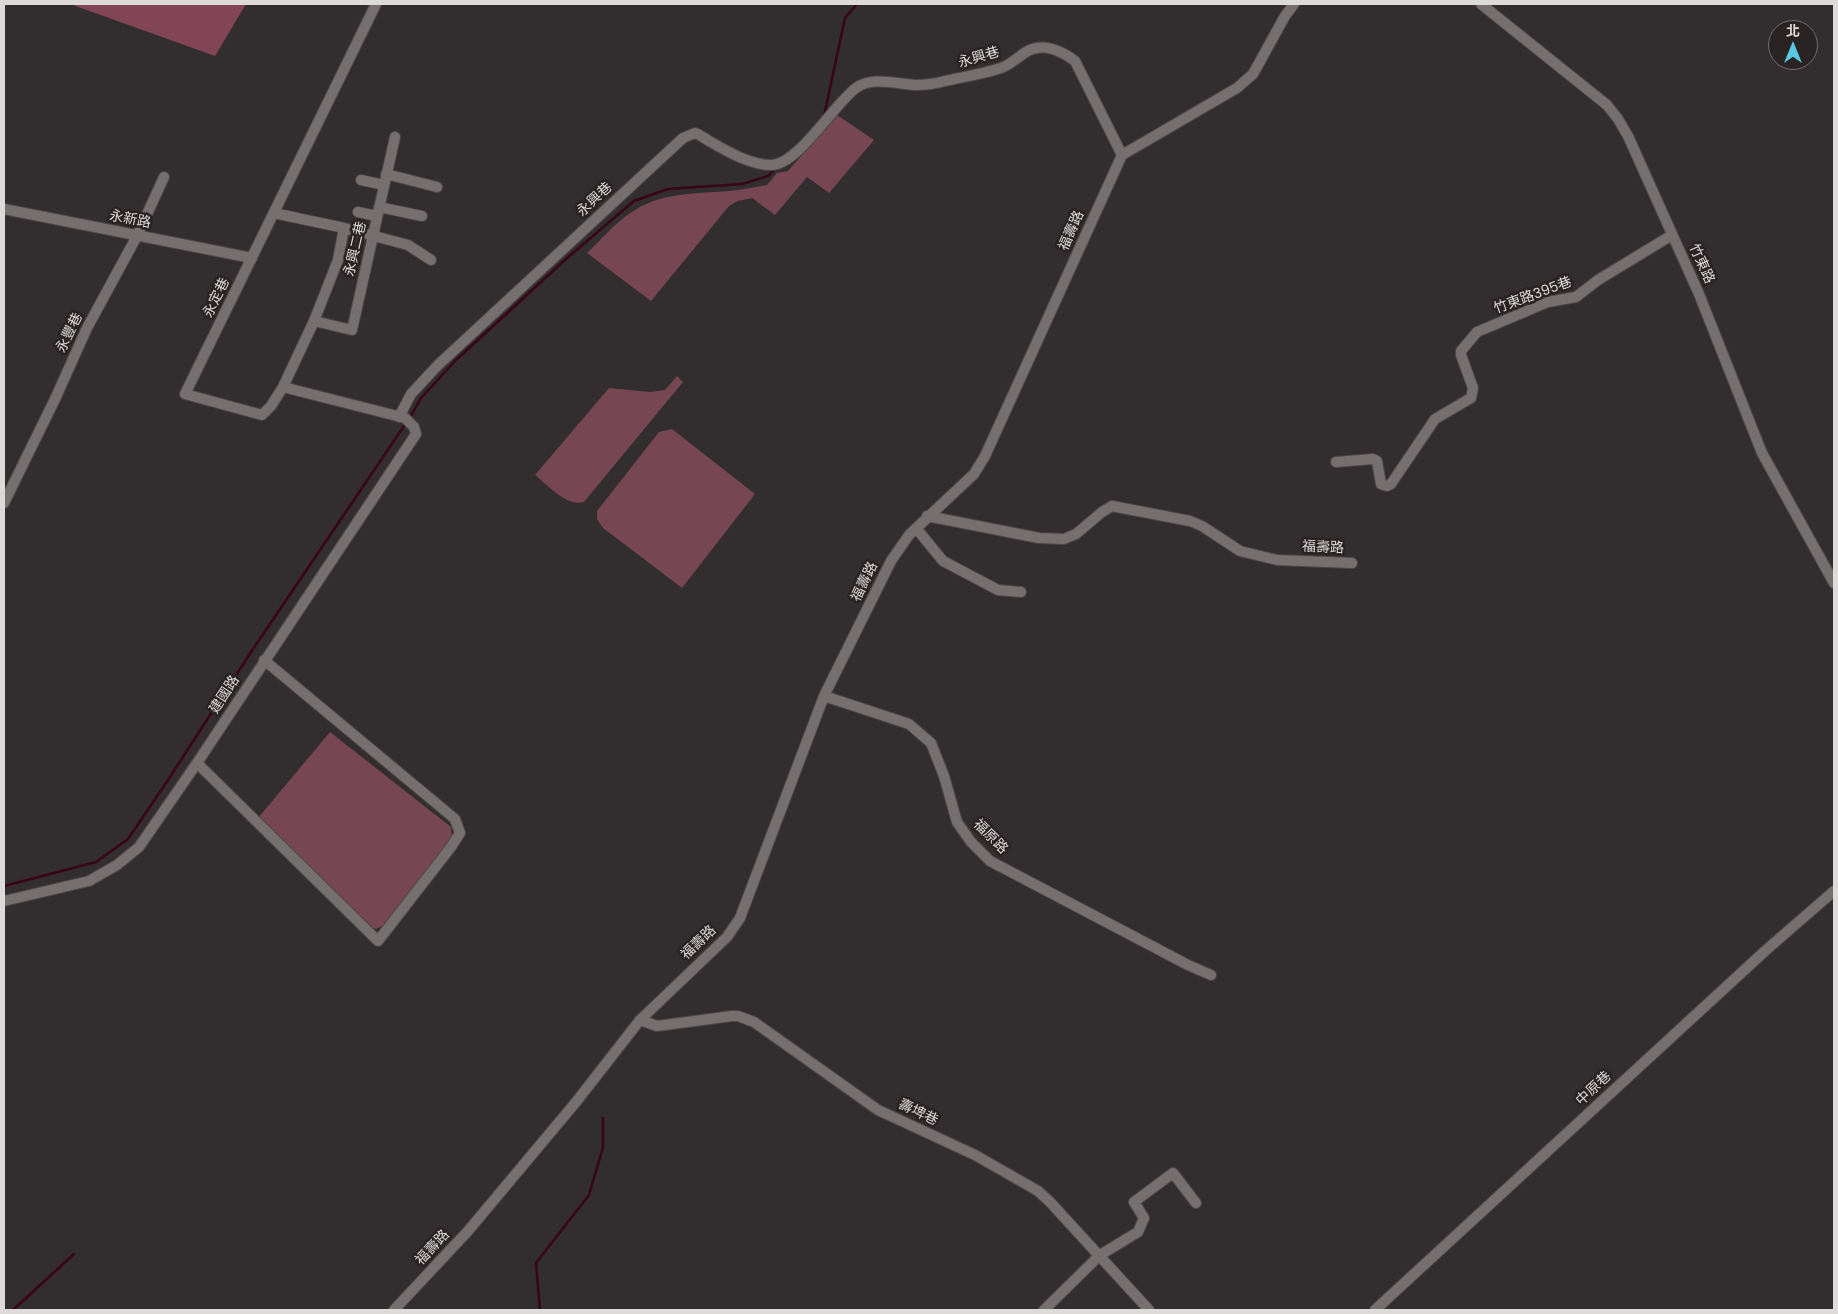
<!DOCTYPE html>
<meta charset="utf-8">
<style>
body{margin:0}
#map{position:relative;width:1838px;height:1314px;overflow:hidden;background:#322d2e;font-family:Poppins,"Noto Sans TC",sans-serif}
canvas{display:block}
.frame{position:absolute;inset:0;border:5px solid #dddada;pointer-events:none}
.north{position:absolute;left:1768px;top:20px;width:50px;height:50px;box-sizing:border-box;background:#292324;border:1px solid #716c6d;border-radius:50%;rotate:0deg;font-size:14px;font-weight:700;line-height:20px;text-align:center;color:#dddada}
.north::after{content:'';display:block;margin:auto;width:18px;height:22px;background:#57c9e2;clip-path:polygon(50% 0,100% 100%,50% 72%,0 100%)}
</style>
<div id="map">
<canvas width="1838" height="1314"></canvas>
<div class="frame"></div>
<div class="north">北</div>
</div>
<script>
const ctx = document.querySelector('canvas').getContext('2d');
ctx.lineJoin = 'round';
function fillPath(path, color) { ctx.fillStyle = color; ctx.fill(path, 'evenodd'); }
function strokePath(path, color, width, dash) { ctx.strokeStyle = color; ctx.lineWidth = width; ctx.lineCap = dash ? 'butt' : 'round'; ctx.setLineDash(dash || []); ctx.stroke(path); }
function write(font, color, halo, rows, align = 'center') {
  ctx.font = font + ' Poppins,"Noto Sans TC",sans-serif'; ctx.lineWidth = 5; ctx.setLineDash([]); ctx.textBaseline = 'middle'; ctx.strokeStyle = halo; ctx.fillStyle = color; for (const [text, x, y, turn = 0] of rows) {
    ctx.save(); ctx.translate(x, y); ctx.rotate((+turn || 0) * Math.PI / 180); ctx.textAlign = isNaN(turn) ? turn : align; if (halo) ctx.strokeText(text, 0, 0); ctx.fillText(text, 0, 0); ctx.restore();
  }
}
fillPath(new Path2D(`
 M837,115L874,140L829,193L807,177L775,215L752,198L738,201L729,206L651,301L587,253C601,240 614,224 629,214C659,192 694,194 729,191C741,190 754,187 767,185L777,173L788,171Z
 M677,376L683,382L584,502C566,507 548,485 535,475L609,388L650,392L665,390Z
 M672,429L755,494L682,588L603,528L597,519V511L659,432Z
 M330,732L451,827L452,839L387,924L376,929L370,927L258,818Z`), '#764753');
fillPath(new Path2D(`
 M70,4H246L215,56Z`), '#814555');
strokePath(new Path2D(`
 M824,116L845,18L857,4
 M409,419L421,398L456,360L566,259L634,201L668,189L742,184L768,176L775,169
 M4,886L96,862L128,839L168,780L251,652L406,423
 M13,1310L74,1254
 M540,1310L536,1263L589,1195L603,1147V1118`), '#390418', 2.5);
const minor = new Path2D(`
 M1481,4L1607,105L1618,119L1628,136L1699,294L1762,453L1834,583
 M386,174L437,187
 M361,180L384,185
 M379,207L422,216
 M4,209L252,258
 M358,212L377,216
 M344,228L408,245L431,260
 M314,321L352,330L395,137
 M283,387L271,406L262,415L185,394L376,4
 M399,417L411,394L438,365L683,138L695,133C701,135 705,139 711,142C728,152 751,165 771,165C798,165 834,104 856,88C871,76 898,84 915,85C926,85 935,84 945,81C963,77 983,74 1001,68C1010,65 1018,57 1026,52C1043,42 1060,50 1075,61L1122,155
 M1336,462L1373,459L1377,461L1381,484L1387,486L1391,484L1435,419L1471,398L1473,388L1461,355V351L1477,332L1548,302L1576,297L1598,280L1672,235
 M4,503L56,397L87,328L137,236L164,177
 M927,516L1039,538L1064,539L1076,534L1102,512L1112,506L1190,521L1202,526L1240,551L1277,560L1352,563
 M916,528L943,561L998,590L1021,592
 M824,696L909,724L931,743L944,776L957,822L971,842L990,861L1188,965L1211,975
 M197,763L378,941L451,847L460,833L455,819L264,660
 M4,901L89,881L117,865L139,847L197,763L416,434L414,427L405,418L283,387L314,321L338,260L344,228L274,213
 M640,1020L657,1026L732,1016H738L754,1022L878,1110L975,1155L1038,1191L1050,1202L1149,1310
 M394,1310L468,1231L576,1102L640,1020L727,937L740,918L824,696L891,561L909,535L974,474L985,456L1122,155L1237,88L1253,74L1285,16L1294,4
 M1044,1310L1100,1255L1138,1232L1144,1218L1134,1202L1173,1173L1196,1203
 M1375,1310L1765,951L1834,891`);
strokePath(minor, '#4d4849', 12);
strokePath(minor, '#756f70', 10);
write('14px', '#dddada', '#292324', [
 ["永興巷",979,58,-16],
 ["永興巷",595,200,-43],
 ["永新路",130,220,11],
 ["福壽路",1072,231,-66],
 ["永興二巷",356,249,-77],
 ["竹東路",1701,264,66],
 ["竹東路395巷",1533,296,-20],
 ["永定巷",217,298,-64],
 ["永豐巷",70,333,-64],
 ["福壽路",1323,548,3],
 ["福壽路",865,582,-64],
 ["建國路",225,695,-57],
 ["福原路",990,837,45],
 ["福壽路",699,943,-44],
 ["中原巷",1594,1089,-43],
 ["壽埤巷",918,1113,25],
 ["福壽路",433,1248,-47]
]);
</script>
